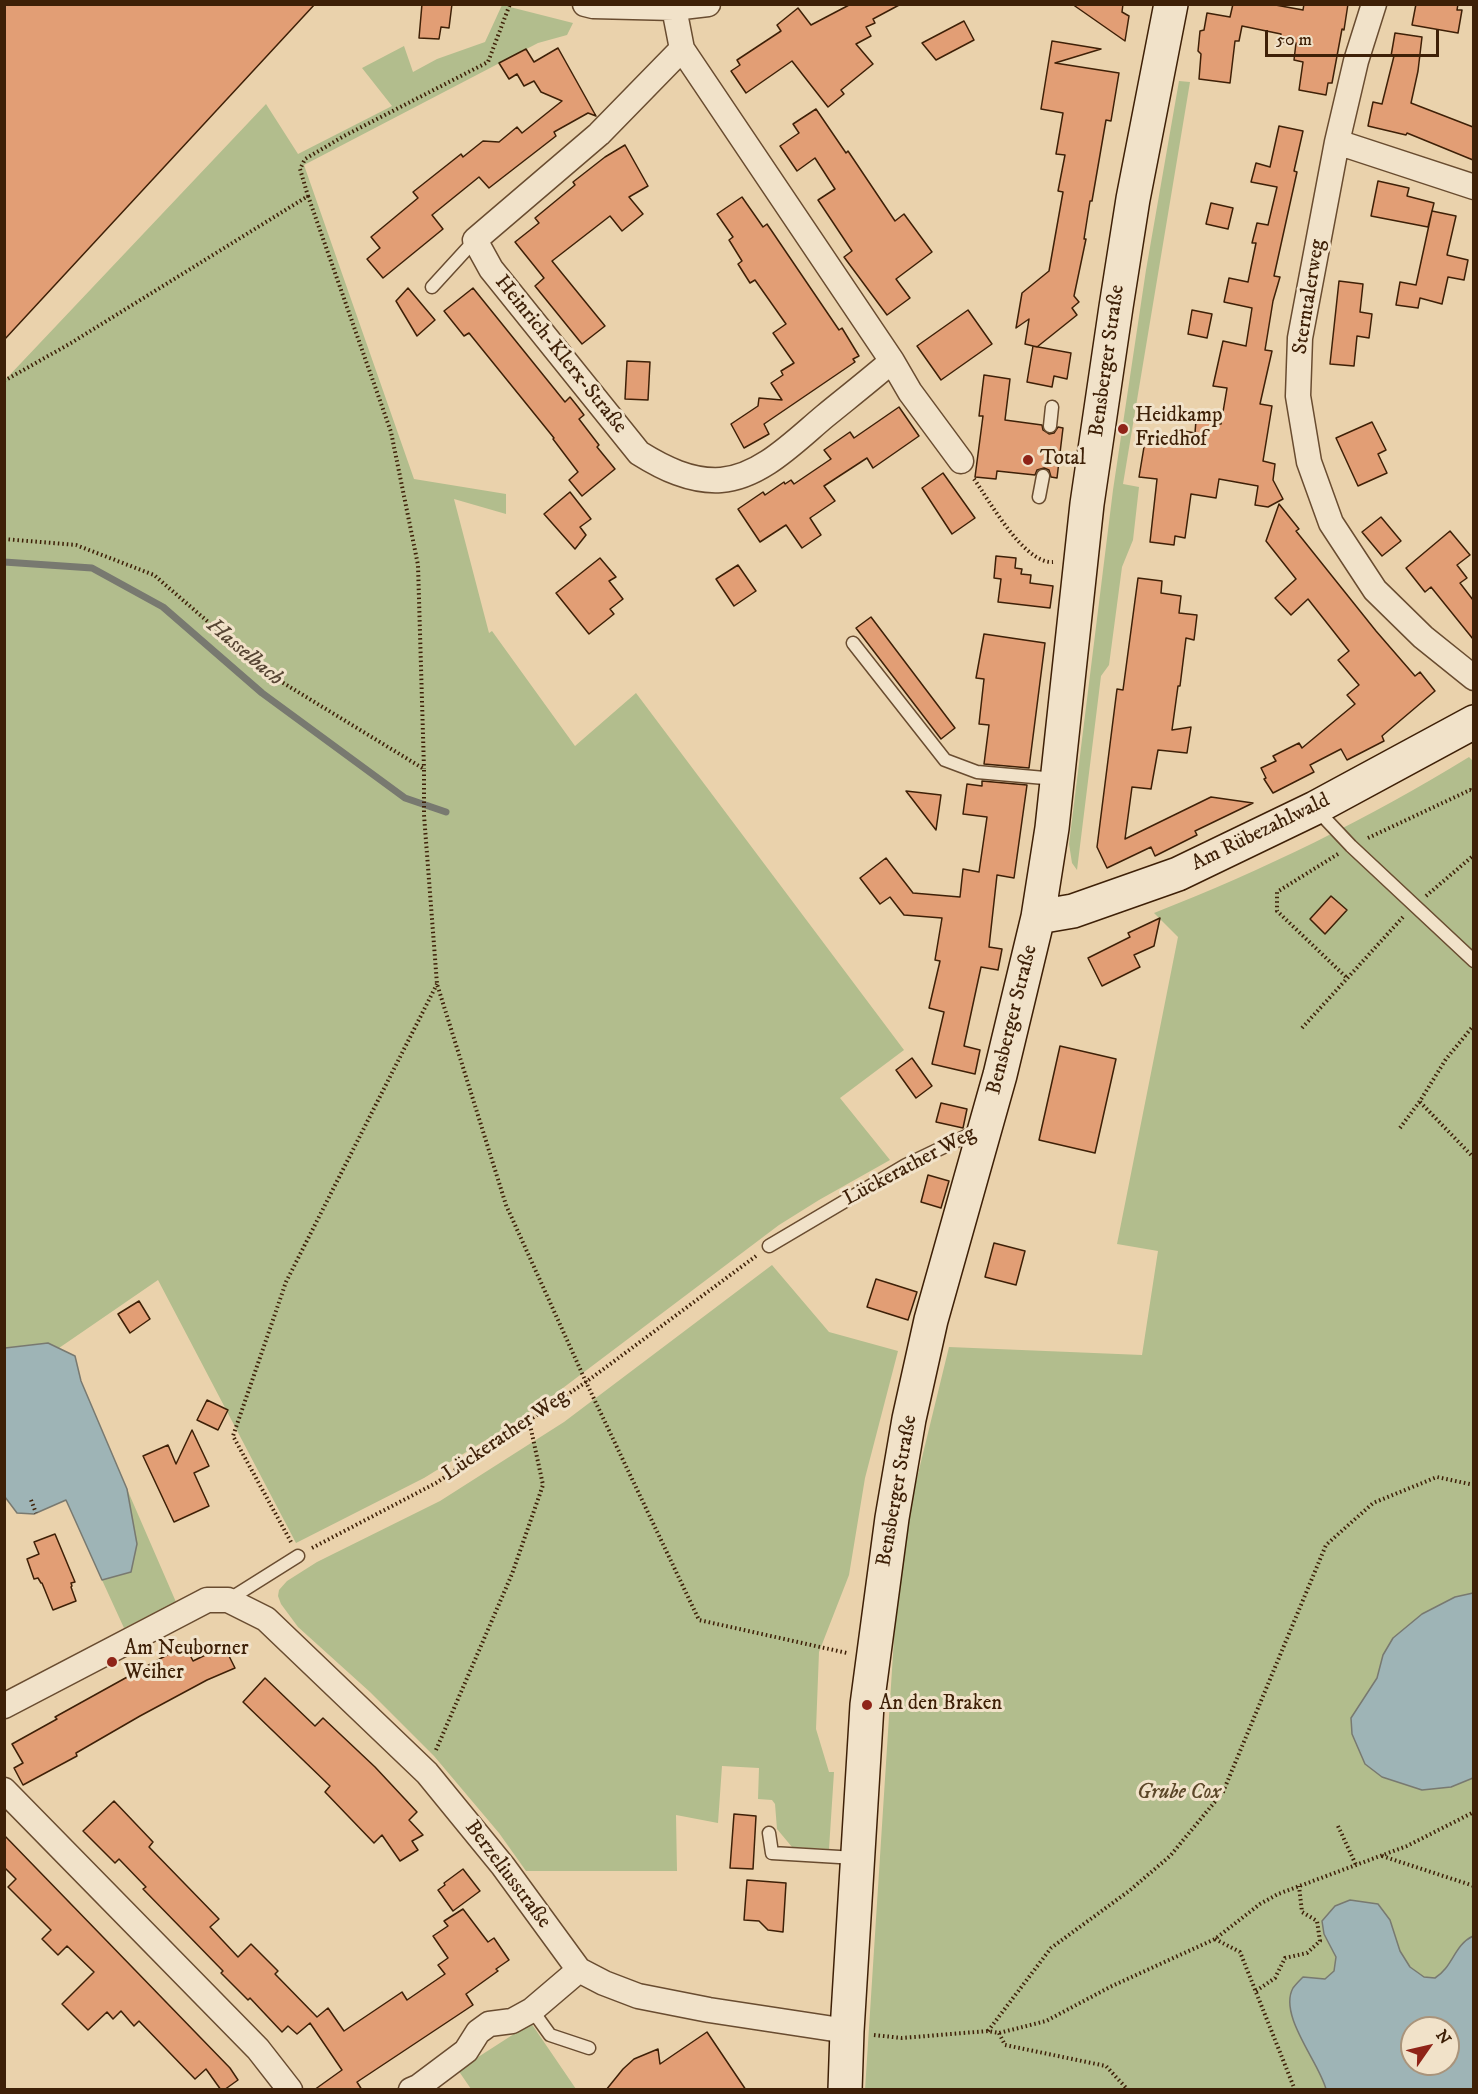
<!DOCTYPE html>
<meta charset="utf-8">
<style>
body{margin:0}
#map{position:relative;width:1478px;height:2094px;overflow:hidden;background:#ead2ac;font-family:"IM FELL DW Pica",serif}
canvas{display:block}
.frame{position:absolute;inset:0;border:6px solid #3e2007;pointer-events:none}
.north{position:absolute;left:1400px;top:2016px;width:60px;height:60px;box-sizing:border-box;background:#f1e2c9;border:2px solid #a9947b;border-radius:50%;rotate:56deg;font-size:16px;font-weight:700;line-height:24px;text-align:center;color:#3e2007}
.north::after{content:'';display:block;margin:auto;width:21px;height:27px;background:#8f2418;clip-path:polygon(50% 0,100% 100%,50% 72%,0 100%)}
.scale{position:absolute;left:1265px;top:30px;width:174px;height:27px;box-sizing:border-box;border:3px solid #3e2007;border-top:0;padding-left:8px;font-size:18px;line-height:21px;white-space:nowrap;color:#3e2007;-webkit-text-stroke:4px #f1e2c9;paint-order:stroke}
</style>
<div id="map">
<canvas width="1478" height="2094"></canvas>
<div class="frame"></div>
<div class="north">N</div>
<div class="scale">50 m</div>
</div>
<script>
const ctx = document.querySelector('canvas').getContext('2d');
ctx.lineJoin = 'round';
function fillPath(path, color) { ctx.fillStyle = color; ctx.fill(path, 'evenodd'); }
function strokePath(path, color, width, dash) { ctx.strokeStyle = color; ctx.lineWidth = width; ctx.lineCap = dash ? 'butt' : 'round'; ctx.setLineDash(dash || []); ctx.stroke(path); }
function write(font, color, halo, rows, align = 'center') {
  ctx.font = font + ' "IM FELL DW Pica",serif'; ctx.lineWidth = 6; ctx.setLineDash([]); ctx.textBaseline = 'middle'; ctx.strokeStyle = halo; ctx.fillStyle = color; for (const [text, x, y, turn = 0] of rows) {
    ctx.save(); ctx.translate(x, y); ctx.rotate((+turn || 0) * Math.PI / 180); ctx.textAlign = isNaN(turn) ? turn : align; if (halo) ctx.strokeText(text, 0, 0); ctx.fillText(text, 0, 0); ctx.restore();
  }
}
fillPath(new Path2D(`
 M502,5L573,23L567,35L538,43L304,165L414,479L506,494V514L454,499L489,633L492,631L575,746L636,693L904,1050L840,1098L890,1160L819,1200L779,1225L551,1397L507,1427L424,1478L296,1543L158,1280L59,1348L48,1343L5,1348L4,381L266,104L298,154L392,106L362,68L404,46L413,72L437,59L485,42Z
 M1179,81L1190,82L1123,484L1139,487L1133,540L1122,567L1109,665L1101,676L1077,870L1072,863L1069,844L1113,490L1146,270Z
 M1469,757L1474,762L1473,2089L865,2090L897,1592L907,1519L949,1347L1142,1355L1158,1251L1117,1244L1178,937L1154,913C1264,870 1368,819 1469,757ZM1412,2028H1448V2064H1412Z
 M772,1265L829,1332L898,1351L865,1478L849,1575L819,1652L816,1729L829,1772H834L829,1849L792,1847L777,1829L775,1804L772,1800L758,1799L759,1768L722,1766L718,1823L676,1815L677,1871H526L499,1833L434,1756L370,1692L298,1627L281,1604L278,1596L279,1590L287,1581L317,1562L440,1501L564,1422Z
 M127,1489L176,1602L124,1628L102,1580L131,1572L137,1544Z
 M531,2023L576,2089H471L458,2070Z`), '#b2bd8d');
const water = new Path2D(`
 M48,1343L75,1356L81,1381L127,1489L137,1544L131,1572L102,1580L66,1500L34,1514L17,1513L5,1497V1348Z
 M1473,1593V1778L1451,1787L1422,1790L1382,1777L1365,1764L1352,1734L1351,1718L1377,1678L1383,1655L1393,1638L1422,1614L1455,1597Z
 M1350,1900L1378,1904L1390,1920L1400,1951L1410,1967L1424,1977L1435,1978C1453,1967 1454,1945 1473,1936V2089H1326C1319,2062 1278,2015 1293,1988C1296,1984 1300,1980 1303,1977L1325,1979L1334,1971L1336,1957L1324,1934L1322,1921L1335,1906ZM1412,2028H1448V2064H1412Z`);
fillPath(water, '#9eb4b6');
strokePath(water, '#787970', 1.5);
strokePath(new Path2D(`
 M4,562L92,568L163,607L262,693L405,798L446,812`), '#787970', 7);
const building = new Path2D(`
 M4,4H315L4,340Z
 M422,4H452L449,28L441,27L439,39L419,38Z
 M851,4H901L873,19L875,23L866,27L871,36L856,44L873,64L841,90L844,94L828,107L792,61L746,93L731,71L740,65L737,60L781,31L777,25L798,8L811,25Z
 M1072,4H1123L1122,12L1129,16L1125,41Z
 M1233,4H1270L1303,10L1304,4H1348L1344,30L1342,29L1332,83H1328L1326,95L1299,90L1303,62L1294,60L1296,43L1280,42L1281,34L1242,26L1239,41H1235L1230,83L1199,79L1201,54L1198,51L1200,31L1204,30L1207,13L1230,17Z
 M1416,4H1458L1457,10H1462L1458,33L1412,25Z
 M964,21L974,40L936,60L922,43Z
 M1395,33L1422,37L1418,71L1411,103L1473,127V160L1407,133L1406,135L1368,126L1373,102L1382,104L1394,56H1391Z
 M1052,41L1101,49L1055,63L1119,73L1111,121L1106,120L1092,201H1090L1084,239H1086L1074,296L1079,302L1072,308L1077,315L1037,347L1025,344L1029,319L1016,328L1022,293L1049,271L1063,192L1058,191L1065,155L1056,154L1063,113L1041,109Z
 M558,48L596,116L588,113L554,132L556,136L489,188L479,177L432,215L443,229L383,278L367,259L380,248L371,237L418,198L413,192L461,154L463,157L483,141L499,142L517,127L522,133L562,101L541,92L534,81L524,86L517,74L509,79L499,63L526,49L534,62Z
 M816,109L846,153L848,151L895,221L904,214L932,252L896,279L910,298L887,315L844,257L852,251L818,200L835,189L815,158L797,171L780,146L799,133L793,124Z
 M1279,126L1303,131L1294,171L1297,172L1274,276L1280,277L1273,301L1265,350L1272,351L1260,404L1272,406L1263,461L1275,464L1273,480L1283,499L1268,507L1255,505L1258,486L1219,479L1216,498L1191,494L1185,538L1175,536L1174,545L1150,542L1157,479L1139,477L1146,435L1176,439L1178,430L1195,433L1196,420L1221,424L1227,388L1213,386L1223,341L1246,346L1252,308L1224,302L1229,278L1248,282L1256,243H1252L1257,223L1268,225L1277,187L1251,182L1256,163L1270,167Z
 M625,145L648,186L629,197L643,214L622,231L610,216L552,261L605,326L582,344L535,286L544,278L515,242L539,223L535,218L575,185L573,182L605,157Z
 M1378,181L1409,188L1407,196L1434,203L1432,211L1456,216L1447,255L1468,260L1464,280L1448,277L1442,304L1420,298L1418,308L1396,305L1400,282L1416,285L1432,211L1428,227L1371,216Z
 M742,197L763,227L767,224L839,330L842,328L859,356L853,359L855,362L764,424L769,434L744,448L731,424L758,406L759,398L782,400L771,383L783,375L781,371L794,363L773,333L786,324L755,280L750,283L738,264L742,261L729,240L733,237L717,214Z
 M1211,203L1233,208L1228,229L1206,224Z
 M1339,281L1363,284L1360,312L1372,314L1369,338L1357,336L1354,366L1330,364Z
 M408,288L435,320L417,336L396,301Z
 M473,288L565,402L570,397L578,407L584,415L579,419L599,445L597,447L615,469L582,496L569,480L578,472L553,439L554,438L469,333L464,336L444,311Z
 M968,310L992,344L941,380L917,346Z
 M1192,310L1212,314L1207,338L1188,334Z
 M1033,346L1071,353L1067,379L1054,376L1052,387L1027,382Z
 M627,361L650,362L648,400L625,399Z
 M984,375L1010,379L1005,420L1042,425L1043,430L1049,434L1054,433L1058,427L1063,428L1057,478L1051,477L1049,470L1044,468L1037,470L1035,475L997,471L996,479L975,477L983,416H979Z
 M899,407L919,436L873,468L867,458L824,486L835,501L810,518L821,535L802,548L786,525L760,542L738,509L763,492L765,495L784,482L785,484L791,480L794,484L831,459L824,450L850,432L854,438Z
 M1372,422L1386,450L1378,454L1387,473L1358,486L1336,438Z
 M943,473L975,518L952,534L922,488Z
 M570,492L591,519L580,527L586,535L575,549L544,514Z
 M1279,504L1299,529L1296,531L1376,631L1415,676L1420,672L1435,691L1382,736L1384,741L1347,760L1341,749L1310,765L1314,772L1273,793L1264,779L1266,778L1261,768L1276,761L1273,756L1299,743L1302,748L1355,704L1347,695L1359,685L1338,660L1349,651L1308,599L1291,615L1275,598L1296,579L1266,541Z
 M1381,517L1401,541L1382,556L1362,532Z
 M1450,531L1470,555L1457,565L1467,578L1460,583L1473,600V639L1431,587L1425,592L1406,568Z
 M996,556L1016,558L1015,568L1022,569L1021,574L1031,575L1030,583L1053,586L1050,608L998,602L1001,579L994,578Z
 M600,558L616,577L609,581L623,599L610,609L614,614L589,634L556,593Z
 M738,565L756,591L734,606L716,579Z
 M1138,578L1162,581L1161,593L1181,596L1179,613L1197,615L1194,640L1186,638L1180,686H1178L1172,730L1191,727L1187,753L1158,750L1151,789L1132,787L1125,839L1211,797L1253,803L1195,831L1197,835L1155,856L1151,847L1107,868L1097,847L1117,689L1123,690Z
 M871,617L955,728L941,739L856,628Z
 M984,634L1045,643L1029,768L984,764L989,725L979,724L984,679L976,678Z
 M982,781L1027,785L1014,878L997,875L989,947L1002,949L998,970L981,967L964,1046L980,1050L975,1074L932,1064L944,1012L929,1008L940,961L935,960L942,918L904,915L890,897L880,904L860,878L886,858L913,893L960,897L963,869L979,872L987,817L963,814L967,784L982,786Z
 M906,791L941,795L936,830Z
 M1331,896L1347,910L1325,934L1310,919Z
 M1160,918L1154,946L1134,955L1140,967L1102,986L1088,958L1130,937L1128,933Z
 M1060,1046L1116,1059L1095,1153L1039,1140Z
 M912,1058L932,1086L916,1098L896,1070Z
 M941,1103L967,1109L963,1128L936,1122Z
 M928,1175L949,1181L941,1208L921,1202Z
 M994,1243L1025,1251L1016,1285L985,1277Z
 M876,1279L917,1292L908,1320L867,1307Z
 M139,1301L150,1319L130,1333L118,1314Z
 M207,1400L228,1410L218,1430L197,1420Z
 M192,1430L209,1466L194,1473L209,1506L174,1522L143,1456L168,1445L176,1464Z
 M55,1534L75,1582L71,1583L72,1586L71,1587L76,1601L53,1610L42,1583H41L38,1578L34,1579L27,1559L39,1554L34,1542Z
 M185,1645L193,1661L224,1646L235,1668L207,1680L140,1716L76,1753L77,1756L23,1785L14,1768L23,1763L12,1744L57,1719L55,1717Z
 M265,1678L315,1726L323,1718L375,1767L417,1812L409,1820L423,1835L412,1841L418,1850L400,1861L382,1835L374,1843L325,1792L330,1786L243,1702Z
 M114,1801L153,1842L149,1847L219,1919L210,1927L238,1957L251,1944L278,1971L275,1974L317,2017L328,2008L344,2031L402,1992L407,2000L445,1974L438,1965L448,1958L433,1936L448,1926L444,1921L463,1909L488,1942L494,1938L509,1960L496,1969L498,1971L466,1994L473,2005L357,2082L362,2090H314L342,2070L310,2023L297,2034L288,2026L282,2032L250,1998L248,2000L221,1973L223,1971L143,1889L146,1887L119,1859L115,1863L83,1831Z
 M734,1814L756,1816L753,1869L730,1868Z
 M4,1835L230,2068L238,2080L224,2090H221L206,2069L195,2079L139,2021L134,2026L121,2011L113,2019L107,2012L88,2030L62,2004L94,1972L67,1946L58,1955L42,1939L51,1930L8,1887L16,1879L4,1867Z
 M463,1869L480,1891L453,1911L438,1890L445,1885L444,1883Z
 M747,1880L786,1883L783,1932L768,1930L759,1921L744,1920Z
 M707,2032L746,2090H606L623,2069L634,2059L658,2049L660,2064Z`);
fillPath(building, '#e29e75');
strokePath(building, '#3e2007', 1.5);
const lane = new Path2D(`
 M432,287L475,240
 M1050,426L1052,407
 M1039,497L1043,476
 M853,643L945,760L977,772L1056,779
 M1317,810L1351,846L1474,961
 M769,1246L906,1165L979,1130
 M228,1600L298,1556
 M769,1833L772,1853L856,1858
 M532,2010L550,2035L589,2048`);
const street = new Path2D(`
 M585,4L593,6L674,8L708,4
 M1374,4L1356,61L1337,142L1300,338L1298,396L1309,462L1331,523L1375,590L1423,637L1474,678
 M674,8L682,49L892,361L910,392L961,461
 M682,49L599,134L475,240L491,269L639,453C663,468 691,482 721,480C761,477 795,441 825,416C847,398 870,380 892,361
 M1337,142L1474,187
 M4,1706L207,1600H228L266,1619L427,1773L503,1866L579,1970L604,1983L638,1996L709,2010L847,2031
 M4,1790L258,2049L290,2090
 M411,2090L418,2087L466,2051L478,2032L489,2024L512,2021L532,2010L579,1970`);
const secondary = new Path2D(`
 M1038,917L1073,911L1178,874L1315,808L1474,722
 M845,2090L847,2031L867,1705L892,1518L909,1419L931,1320L1000,1075L1038,917L1052,828L1087,504L1116,307L1133,199L1171,4`);
strokePath(lane, '#694c30', 15);
strokePath(street, '#694c30', 27);
strokePath(secondary, '#3e2007', 36);
strokePath(new Path2D(`
 M308,196L391,432L418,565L424,769
 M4,381L71,343L308,196L300,169L305,159L344,136L488,62L510,4
 M974,479C989,500 1024,564 1053,562
 M4,539L76,545L154,575L267,673L424,769V815L437,984L506,1205L586,1382L699,1620L847,1653
 M1368,838L1470,790L1474,792
 M1338,854L1277,892V911L1347,978
 M1426,896L1474,855
 M1302,1028L1403,917
 M1420,1102L1474,1158
 M1400,1128L1420,1101L1446,1059L1474,1025
 M31,1500L36,1513
 M291,1542L233,1436L286,1282L437,984
 M312,1548L436,1483L586,1382L756,1256
 M436,1750L512,1574L543,1485L529,1420
 M1338,1826L1356,1865
 M1382,1856L1474,1886
 M1215,1939L1240,1952L1295,2090
 M1256,1991L1275,1978L1285,1958L1307,1953L1320,1941L1317,1921L1302,1912L1299,1886
 M988,2031L1051,1948L1129,1891L1170,1856L1223,1792L1326,1545L1373,1503L1437,1477L1474,1485
 M999,2033L1005,2045L1106,2066L1128,2090
 M874,2035L902,2038L988,2031L999,2033L1046,2021L1112,1986L1215,1939L1260,1904L1278,1894L1407,1846L1474,1812`), '#3e2007', 4, [1.5, 3]);
strokePath(lane, '#f1e2c9', 12);
strokePath(street, '#f1e2c9', 24);
strokePath(secondary, '#f1e2c9', 33);
for (const [x, y, r, color] of [
 [1123,429,6,"#8f2418"],
 [1028,460,6,"#8f2418"],
 [112,1662,6,"#8f2418"],
 [867,1705,6,"#8f2418"]
]) { const dot = new Path2D(); dot.arc(x, y, r, 0, 2 * Math.PI); ctx.fillStyle = color; ctx.fill(dot); strokePath(dot, '#f1e2c9', 2); }
write('21px', '#3e2007', '#f1e2c9', [
 ["Sterntalerweg",1310,297,-81],
 ["Heinrich-Klerx-Straße",560,355,51],
 ["Bensberger Straße",1108,361,-82],
 ["Am Rübezahlwald",1261,833,-26],
 ["Bensberger Straße",1013,1020,-76],
 ["Lückerather Weg",910,1167,-28],
 ["Lückerather Weg",506,1436,-34],
 ["Bensberger Straße",898,1491,-80],
 ["Berzeliusstraße",507,1875,53]
]);
write('21px', '#3e2007', '#f1e2c9', [
 ["Heidkamp",1135,417],
 ["Friedhof",1135,441],
 ["Total",1040,460],
 ["Am Neuborner",124,1650],
 ["Weiher",124,1674],
 ["An den Braken",879,1705]
], 'left');
write('italic 21px', '#5b4728', '#f1e2c9', [
 ["Grube Cox",1179,1794]
]);
write('italic 22px', '#564533', '#f1e2c9', [
 ["Hasselbach",244,653,40]
]);
</script>
